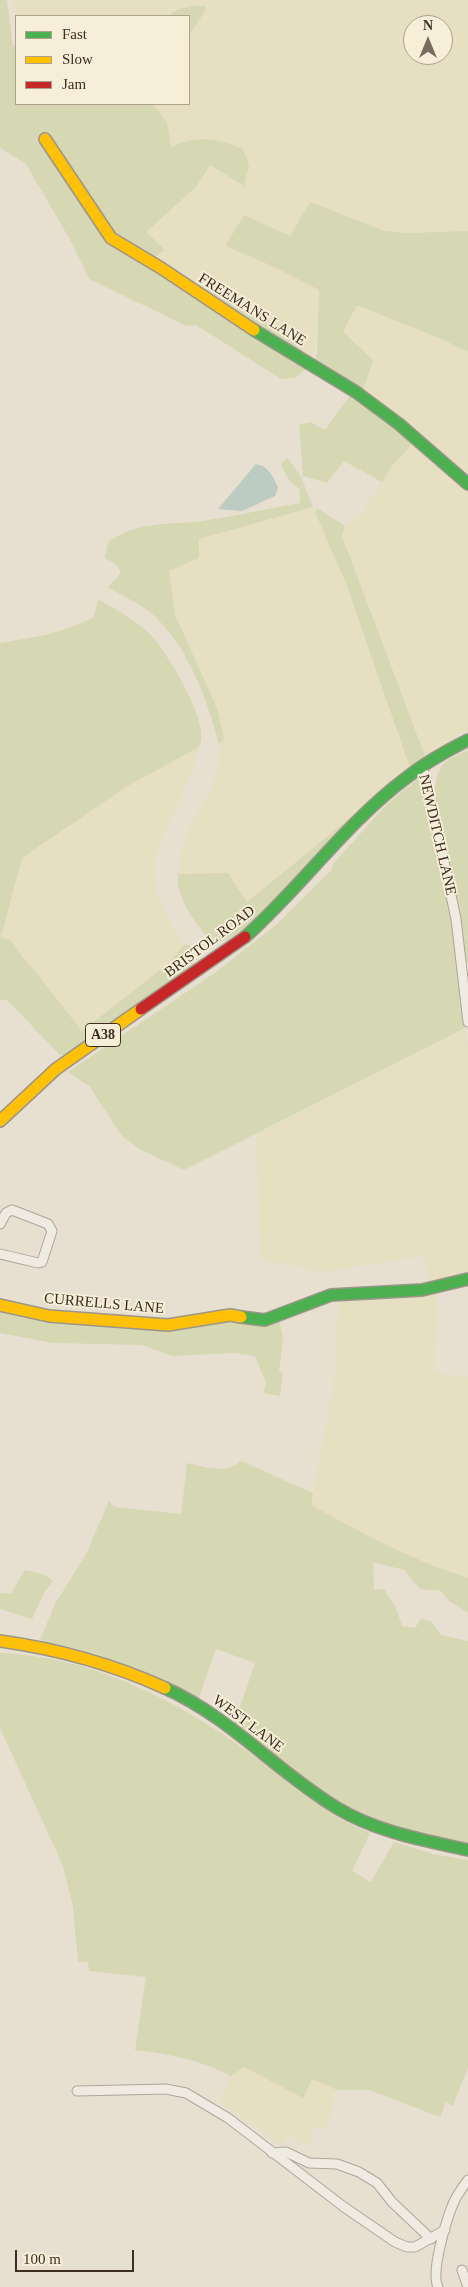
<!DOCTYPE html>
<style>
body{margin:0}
#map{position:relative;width:468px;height:2287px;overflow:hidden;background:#e7e0d1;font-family:Georgia,serif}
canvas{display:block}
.legend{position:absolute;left:15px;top:15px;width:175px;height:90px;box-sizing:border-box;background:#f7eed8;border:1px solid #ada18e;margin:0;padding:6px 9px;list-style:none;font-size:15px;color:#3d2e20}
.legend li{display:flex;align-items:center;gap:10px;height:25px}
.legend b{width:25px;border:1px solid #ada18e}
.north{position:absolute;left:403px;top:15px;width:50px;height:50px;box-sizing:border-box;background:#f7eed8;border:1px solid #ada18e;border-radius:50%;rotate:0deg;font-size:14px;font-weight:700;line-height:20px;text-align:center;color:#3d2e20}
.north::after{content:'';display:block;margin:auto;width:18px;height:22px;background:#786c5e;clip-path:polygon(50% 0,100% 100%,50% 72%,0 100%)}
.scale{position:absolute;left:15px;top:2250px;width:119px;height:22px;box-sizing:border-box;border:2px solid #3d2e20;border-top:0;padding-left:6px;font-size:15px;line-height:18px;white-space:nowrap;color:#3d2e20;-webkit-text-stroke:4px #f7eed8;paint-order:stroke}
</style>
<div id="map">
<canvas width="468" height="2287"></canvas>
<ul class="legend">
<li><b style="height:6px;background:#4caf50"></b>Fast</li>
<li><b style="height:6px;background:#ffc107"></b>Slow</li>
<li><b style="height:6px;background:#c62828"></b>Jam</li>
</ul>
<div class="north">N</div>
<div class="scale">100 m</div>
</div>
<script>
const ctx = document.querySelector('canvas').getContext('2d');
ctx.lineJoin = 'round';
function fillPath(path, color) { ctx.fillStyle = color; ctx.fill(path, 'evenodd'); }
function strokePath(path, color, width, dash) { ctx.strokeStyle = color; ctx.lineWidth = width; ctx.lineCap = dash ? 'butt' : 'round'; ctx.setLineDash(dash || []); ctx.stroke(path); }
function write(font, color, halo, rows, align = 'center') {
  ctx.font = font + ' Georgia,serif'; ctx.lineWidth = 4; ctx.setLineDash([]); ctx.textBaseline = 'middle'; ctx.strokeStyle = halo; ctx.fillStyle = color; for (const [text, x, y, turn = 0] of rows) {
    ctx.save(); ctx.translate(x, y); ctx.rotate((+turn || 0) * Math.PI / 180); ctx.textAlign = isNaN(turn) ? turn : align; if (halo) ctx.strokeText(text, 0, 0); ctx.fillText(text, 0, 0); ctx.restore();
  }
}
fillPath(new Path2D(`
 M13,0H468V231L408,233L385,231L310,202L290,236L244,215L225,246L272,266L319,290L314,361L275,327L211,290L175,285L155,258L165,250L146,232L196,187L210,165L243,186L249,166L171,147L167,122L153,104H189V35L204,13L178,9L168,16H16V23ZM413,25H443V55H413Z
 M357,305L441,339L468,352V476L392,409L363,391L343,332Z
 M413,443L468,490V729L425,756L342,536L345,526L360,515L391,467Z
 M313,507L347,586L410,768L247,902L228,873L178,874L182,846L194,819L210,790L218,768L219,744L224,739L217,708L175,615L169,571L199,558L198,539Z
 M199,747L194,769L164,834L155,861L156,889L168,918L184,945L169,963L82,1031L35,971L22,957L12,941L1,937L22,858L126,787Z
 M465,1028L468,1050V1274L428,1285L425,1256L324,1272L259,1259L257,1134Z
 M437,1290L438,1322L433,1372L468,1377V1578L428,1566L310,1505L334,1382L339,1299L410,1296Z
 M244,2067L303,2098L312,2079L337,2090L326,2129L315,2127L308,2147L288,2134L282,2146L220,2102L231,2076Z`), '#e6dfc2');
fillPath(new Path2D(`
 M0,0H7L13,46H16V104H153L167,122L171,147C199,135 216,138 243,149L249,166L244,186L210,165L196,187L146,232L165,250L154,258L175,285L211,290L275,327L314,361L317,354L319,290L272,266L225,246L244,215L290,236L310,202L385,231L408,233L468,231V352L441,339L357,305L343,332L373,360L363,391L315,361L297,377L281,379L196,325L187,326L89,279L73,245L26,164L0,148Z
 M194,6H206L204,13L189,35V16H168L178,9Z
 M351,394L413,443L391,467L382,482L344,461L327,483L303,476L299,425L310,422L325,430Z
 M287,457L300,475L313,507L199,539V558L169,571L175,615L217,708L224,739L219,744C206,697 189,647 151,613C139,603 122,596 108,587L121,573L116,564L105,558L108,542C137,522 159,525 193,522C229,518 264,509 300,503V490L288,479L281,464Z
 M317,508L345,526L342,536L425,756L410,768L347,586L315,512Z
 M98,599C115,609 132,618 147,631C164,647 213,724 199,747L126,787L22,858L1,937L12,941L22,957L35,971L82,1031L169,963L184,945H189C194,954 197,959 192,968L67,1054L60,1055L7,1000H0V643C38,637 59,634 94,617Z
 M468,750V963H466L451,870L434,794L437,775L441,767L447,760Z
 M419,778L423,780L447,890L465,1028L184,1170L139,1149L121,1135L90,1087L68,1072L216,972L277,924L332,869L333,864L387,804Z
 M378,795L275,903L240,932L226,940L217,942L210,939C195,924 175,896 178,874L228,873L247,902Z
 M0,1309L51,1322L94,1323L230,1318L279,1320L283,1338L279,1372L283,1373L280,1396L263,1393L266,1383L255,1356L234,1353L172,1356L142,1345L53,1343L0,1333Z
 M241,1461L313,1493L311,1505C362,1533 413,1561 468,1578V1613L449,1601L441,1591L420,1589L404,1570L373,1562L374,1590L384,1589L396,1608L402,1626L415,1628L421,1619L431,1621L441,1635L468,1641V1844C442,1838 416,1832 390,1824C330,1805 282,1763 234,1724L255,1663L216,1649L198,1700L98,1654L40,1640L55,1604L87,1552L109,1501L114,1507L181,1514L187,1463C207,1467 225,1475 241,1461Z
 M25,1570L45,1575L53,1581L44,1593L32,1619L0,1609V1593L11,1594Z
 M0,1653C90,1656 175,1699 247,1751C287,1781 323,1814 370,1833L352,1871L371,1882L394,1842L433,1854L468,1860V2067L453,2106L446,2102L440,2117L369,2090H337L312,2079L303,2098L244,2067L231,2076C201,2060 169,2054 135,2050L146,1977L89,1971L88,1962H78L73,1907L63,1866L0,1728Z`), '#d6d7b3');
fillPath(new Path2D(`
 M256,464C268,466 274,477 278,488L275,496L242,511L218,509Z`), '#bcccc2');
const street = new Path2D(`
 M421,767L426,777L456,919L468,1022
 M0,1224L6,1213L12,1210L48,1224L52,1231L42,1262L38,1263L0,1254
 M77,2091L166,2089L186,2093L228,2118L344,2207L395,2242L407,2247H415L445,2230
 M272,2153L286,2152L309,2163L337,2164L359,2172L377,2183L392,2202L431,2239
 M462,2270L468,2287
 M438,2287C430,2272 448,2212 457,2196C460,2191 464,2185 468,2180`);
const fast = new Path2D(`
 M254,330L356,392L399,424L468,484
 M245,937C301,887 346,823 406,778C425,763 446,751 468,740
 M241,1317L265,1320L331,1295L422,1290L468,1279
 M165,1688C230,1717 277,1772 337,1808C377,1832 423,1840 468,1850`);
const slow = new Path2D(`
 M45,139L111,238L161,268L254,330
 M0,1121L56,1069L141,1009
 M0,1305L49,1316L168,1325L230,1315L241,1317
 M0,1641C58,1649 112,1664 165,1688`);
const jam = new Path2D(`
 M141,1009L245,937`);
strokePath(street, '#ada599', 11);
strokePath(fast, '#9c958a', 14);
strokePath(slow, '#9c958a', 14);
strokePath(jam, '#9c958a', 14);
strokePath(street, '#efebe3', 9);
strokePath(fast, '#4caf50', 11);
strokePath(slow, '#ffc107', 11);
strokePath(jam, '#c62828', 11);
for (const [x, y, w] of [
 [103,1035,35]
]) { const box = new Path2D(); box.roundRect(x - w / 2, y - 11.5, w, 23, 4); ctx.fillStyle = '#f7eed8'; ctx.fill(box); strokePath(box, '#3d2e20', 1); }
write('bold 14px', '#3d2e20', null, [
 ["A38",103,1035]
]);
write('15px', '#3d2e20', '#f7eed8', [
 ["FREEMANS LANE",252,310,32],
 ["NEWDITCH LANE",437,835,77],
 ["BRISTOL ROAD",210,942,-37],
 ["CURRELLS LANE",104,1304,5],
 ["WEST LANE",248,1724,37]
]);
</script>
